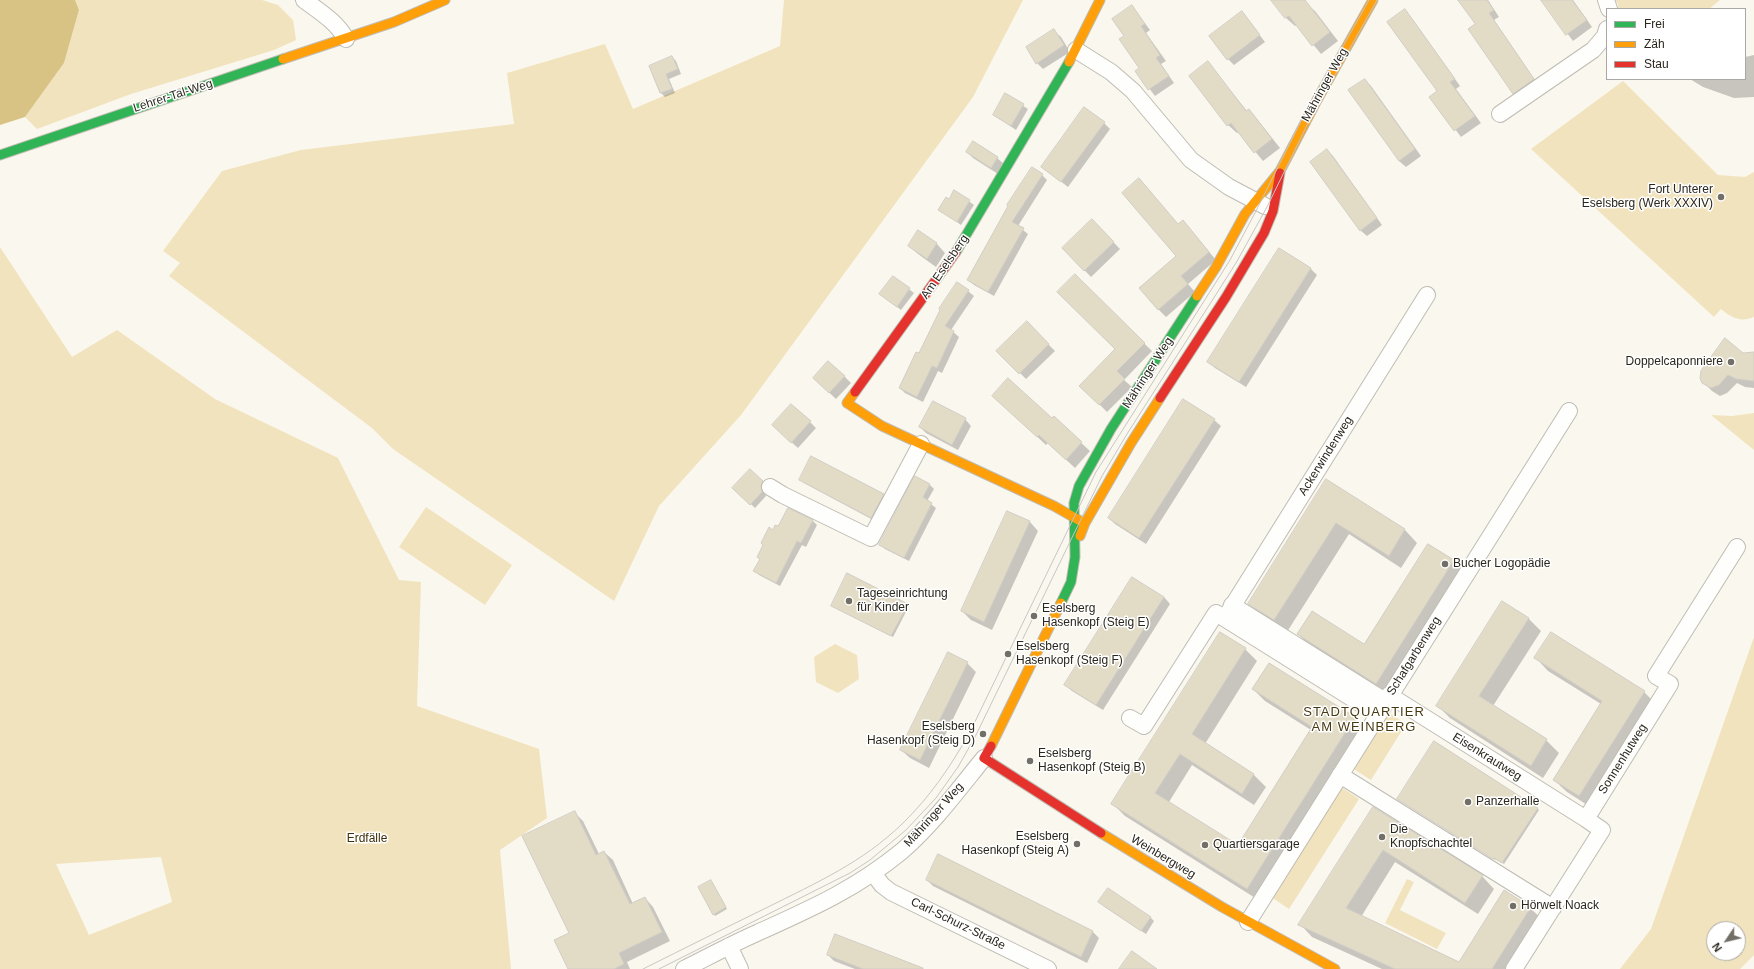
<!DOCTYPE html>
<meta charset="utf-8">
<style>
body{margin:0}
#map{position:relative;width:1754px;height:969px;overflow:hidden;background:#faf7ee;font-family:Arial,sans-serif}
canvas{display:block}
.legend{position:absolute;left:1606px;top:8px;width:140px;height:72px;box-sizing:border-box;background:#fff;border:1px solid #a9a8a4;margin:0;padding:5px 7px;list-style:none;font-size:12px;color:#29261c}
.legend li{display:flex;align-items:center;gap:8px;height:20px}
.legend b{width:20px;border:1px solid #a9a8a4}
.north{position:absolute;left:1706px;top:921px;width:40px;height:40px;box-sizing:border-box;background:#fff;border:1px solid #a9a8a4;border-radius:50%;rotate:235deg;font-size:11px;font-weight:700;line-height:16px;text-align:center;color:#29261c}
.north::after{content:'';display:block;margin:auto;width:14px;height:18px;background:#726f66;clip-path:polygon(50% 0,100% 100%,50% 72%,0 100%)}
</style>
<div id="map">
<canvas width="1754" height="969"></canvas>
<ul class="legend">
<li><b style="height:5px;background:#30b455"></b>Frei</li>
<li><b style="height:5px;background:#ff9f0a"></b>Zäh</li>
<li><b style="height:5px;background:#e5322d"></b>Stau</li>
</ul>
<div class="north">N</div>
</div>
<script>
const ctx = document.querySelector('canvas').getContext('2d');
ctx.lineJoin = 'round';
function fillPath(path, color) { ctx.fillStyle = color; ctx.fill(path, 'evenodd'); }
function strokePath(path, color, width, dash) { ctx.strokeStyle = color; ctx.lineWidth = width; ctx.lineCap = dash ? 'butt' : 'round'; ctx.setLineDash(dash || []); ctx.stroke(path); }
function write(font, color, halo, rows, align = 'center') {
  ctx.font = font + ' Arial,sans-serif'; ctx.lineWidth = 3; ctx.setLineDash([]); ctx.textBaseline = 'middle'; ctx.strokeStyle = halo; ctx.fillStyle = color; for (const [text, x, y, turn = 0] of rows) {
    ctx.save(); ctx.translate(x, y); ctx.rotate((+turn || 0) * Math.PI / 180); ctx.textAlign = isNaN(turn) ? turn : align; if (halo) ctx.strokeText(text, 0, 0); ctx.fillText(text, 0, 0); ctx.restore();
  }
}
fillPath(new Path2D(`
 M75,0H262L278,5L293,20L296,40L274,50L131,94L37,129L25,117L64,63L79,10Z
 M784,0H1023L973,97L741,415L659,506L614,601L393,449L372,428L169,276L180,263L163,251L222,171L301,150L514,124L507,73L605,44L633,109L780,46Z
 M1615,0H1720L1709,9H1618V4Z
 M1623,81L1718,175L1745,177L1754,172V317C1741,323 1730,317 1721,309L1714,317L1531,149Z
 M0,247L72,357L117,330L215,399L338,458L399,580L421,582L417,706L539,749L547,818L500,850L511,969H0ZM161,857L172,902L89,935L56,864Z
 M1754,413V450L1711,415L1732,416Z
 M426,507L512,565L485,605L399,547Z
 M1754,637V955L1740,969H1620L1651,929ZM1714,929H1738V953H1714Z
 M835,644L857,655L859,679L838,693L816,682L814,657Z
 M1388,712L1406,724L1371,780L1352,768Z
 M1341,787L1359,799L1289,909L1271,897Z
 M1407,879L1414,882L1400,910L1446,933L1437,949L1385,923Z`), '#f1e3bd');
fillPath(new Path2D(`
 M0,0H75L79,10L64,63L25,117L0,125Z`), '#d8c284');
fillPath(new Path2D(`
 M1272,0H1302L1315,11L1338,41L1321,54L1297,25L1295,26L1286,18Z
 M1459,0H1488L1499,17L1494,20L1539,86L1520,99L1514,93L1477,25Z
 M1542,0H1573L1592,27L1573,41Z
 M1132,6L1150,30L1146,33L1166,61L1161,64L1174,83L1155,96L1136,71L1140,68L1125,36Z
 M1242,12L1265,42L1234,65L1228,59Z
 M1411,17L1460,86L1456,89L1481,123L1461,137L1431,97L1439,91Z
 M1054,31L1061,37L1070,52L1043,69L1037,63Z
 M1754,55V97L1734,98L1703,87L1690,79H1745V57Z
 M672,57L676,61L681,74L669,79L675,93L665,97L661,93L650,67Z
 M1208,63L1247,111L1249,110L1257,119L1280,148L1263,161L1239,132L1237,133L1228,125Z
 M1364,80L1371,86L1421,156L1406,167L1399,161Z
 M1006,95L1028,109L1016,130L994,115Z
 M1104,123L1110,129L1068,187L1042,167Z
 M1327,150L1333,156L1382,225L1367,236L1360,230Z
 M967,152L997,158L1004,164L998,174L973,158Z
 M1042,175L1047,180L1018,226L1028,234L994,296L974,285L968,280Z
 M955,191L974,205L961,225L940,210L949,200Z
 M1092,220L1120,249L1091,277L1063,248Z
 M1179,225L1190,229L1216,260L1188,284L1195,292L1166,317L1158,309L1177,256Z
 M918,232L937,244L945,253L936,267L918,254L909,246Z
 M1280,249L1311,269L1317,275L1246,387L1215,368L1208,361Z
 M1075,276L1152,351L1124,380L1132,387L1107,412L1081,386L1116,349Z
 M893,277L914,293L901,310L885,298Z
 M958,283L974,296L951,330L959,337L942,373L938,371L923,402L905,393L900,388Z
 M1027,323L1055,351L1026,379L998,351Z
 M1754,352V388L1745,387L1737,383L1727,393L1720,396L1712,391L1703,382L1743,354Z
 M844,376L851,383L836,399L820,384Z
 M1002,404L1052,419L1054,418L1090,451L1075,468L1048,443L1046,445Z
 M965,419L971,426L958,450L926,433L920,427Z
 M1214,420L1221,426L1146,544L1115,524L1109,518Z
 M810,422L816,428L798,448L779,431Z
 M750,470L767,486L764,491L766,496L755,508L734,488Z
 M915,477L930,485L934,489L927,501L936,508L909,561L885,549L881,545Z
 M800,479L883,495L887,499L875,521L804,483Z
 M1327,481L1405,530L1417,543L1401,568L1349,534L1287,632L1262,616L1249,604Z
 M788,509L813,521L817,525L806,547L802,545L780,586L759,575L755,571L761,560L758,557L773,531L778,528Z
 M1008,512L1030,522L1038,531L992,630L971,620L962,611Z
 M1428,545L1453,561L1466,574L1389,696L1311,647L1298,634L1365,645Z
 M1164,597L1170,604L1103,710L1072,691L1066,685Z
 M907,605L909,606L893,637L834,607Z
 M1528,618L1541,631L1493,706L1546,740L1559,753L1543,778L1450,718L1438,706Z
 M1220,633L1245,649L1257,661L1205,744L1254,775L1266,787L1254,805L1192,765L1169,802L1238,846L1311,730L1265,701L1253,689L1269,664L1354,718L1367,730L1260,901L1125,816L1113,804Z
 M1551,633L1644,692L1657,705L1592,808L1567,792L1554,780L1601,704L1548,671L1536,658Z
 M948,654L967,663L976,672L929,768L910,758L901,750Z
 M1398,799L1537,808L1539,810L1504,864L1496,859L1495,860Z
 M1373,808L1482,876L1494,889L1478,914L1395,862L1361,917L1459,963L1530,908L1543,920L1512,969H1382L1312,937L1300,924Z
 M574,812L583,821L599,854L604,852L613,860L633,904L645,898L653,907L670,941L627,962L630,969H569Z
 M939,856L1093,932L1099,938L1087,963L933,886L927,880Z
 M711,881L727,909L715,916L714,914Z
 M1103,906L1150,917L1154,921L1146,934Z
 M828,955L922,969H855L834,961Z`), '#0003');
const building = new Path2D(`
 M1271,0H1305L1330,32L1312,46L1289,16L1285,18Z
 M1458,0H1487L1494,10L1489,13L1534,79L1513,94L1468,29L1475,24Z
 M1541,0H1572L1587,20L1566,35Z
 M1132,5L1145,24L1141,26L1160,55L1156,58L1169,76L1148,90L1135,71L1139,68L1119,39L1124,36L1112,19Z
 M1405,9L1455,79L1450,82L1475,116L1454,131L1429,97L1437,91L1387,22Z
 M1242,11L1260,35L1227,60L1209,36Z
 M1054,29L1064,45L1036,64L1026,47Z
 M672,56L678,69L666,74L672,89L660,93L649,66Z
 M1208,61L1246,111L1249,109L1272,139L1254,153L1231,123L1227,126L1189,76Z
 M1365,79L1415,149L1399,161L1348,90Z
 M1005,93L1024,104L1011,126L993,115Z
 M1084,107L1105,122L1061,182L1041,167Z
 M973,141L998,157L991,168L966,152Z
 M1327,149L1377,218L1360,231L1310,162Z
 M1032,167L1043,174L1012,222L1024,228L988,292L967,280L1008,206L1007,205Z
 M1139,178L1178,224L1183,220L1209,252L1181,276L1188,284L1158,310L1139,288L1176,256L1122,193Z
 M954,190L970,200L957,222L938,210L946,197L949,199Z
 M1092,219L1114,242L1084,271L1062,248Z
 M918,230L937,243L927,259L908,246Z
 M1279,248L1311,268L1239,382L1207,362Z
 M1075,274L1145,343L1117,371L1125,379L1099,405L1079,386L1115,349L1057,292Z
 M893,276L910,288L897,307L879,294Z
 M957,282L969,290L945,326L954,331L937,368L932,366L917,397L899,388L916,352L919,353L940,310L939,309Z
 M1027,321L1049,344L1019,374L996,351Z
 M1725,338L1743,353L1754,352V381L1736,379L1728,375L1719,385L1711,388L1702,383L1700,378L1701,371Z
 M828,361L845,376L829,393L813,378Z
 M1008,378L1052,418L1054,416L1082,442L1066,460L1039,435L1037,437L992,396Z
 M1183,399L1215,419L1139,538L1108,518Z
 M933,401L966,418L952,445L919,427Z
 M791,404L811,421L791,443L772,425Z
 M811,456L884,494L871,518L799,480Z
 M750,469L763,481L761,486L762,492L750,505L732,488Z
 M915,476L930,484L923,497L932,503L904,558L879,545Z
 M1326,479L1405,529L1389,556L1336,523L1274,620L1248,604Z
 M788,508L813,520L801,543L797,541L776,583L753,571L760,559L757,557L763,545L761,543L769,527L773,530L775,525L778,526Z
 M1007,511L1030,521L984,622L961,611Z
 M1428,544L1454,560L1376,684L1297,634L1312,611L1364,644Z
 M847,573L908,604L891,636L831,606Z
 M1132,577L1164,597L1096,705L1064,685Z
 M1502,601L1529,618L1479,696L1547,739L1531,766L1436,706Z
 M1220,632L1246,648L1192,734L1254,774L1242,794L1180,754L1155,793L1238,845L1312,727L1252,689L1269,663L1355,717L1247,889L1111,804Z
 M1551,632L1645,691L1579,796L1553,780L1602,701L1534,658Z
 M948,652L968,662L920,760L900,750Z
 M1434,741L1538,808L1502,863L1494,858L1493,859L1397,799Z
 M1373,807L1483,875L1465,903L1383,850L1346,908L1459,962L1504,890L1531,907L1492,969H1395L1298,925Z
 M575,811L596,855L604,851L630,904L645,897L662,932L619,953L624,964L614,969H568L554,940L569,933L522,836Z
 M938,854L1093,931L1081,957L926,880Z
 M711,880L726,907L713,915L698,887Z
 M1108,888L1151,917L1141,931L1098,902Z
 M835,934L923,968V969H863L827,955Z
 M1132,951L1157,969H1119Z`);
fillPath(building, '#e2dcc7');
strokePath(building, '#d1cdc5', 1);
const street = new Path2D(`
 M304,0C319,11 337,22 346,39
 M1606,0L1609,9
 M1076,50L1111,72L1133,91L1191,160L1229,187L1265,206
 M1500,114L1593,50L1605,36L1607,29
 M770,487L783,495L871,538L921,444
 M1232,605L1385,701
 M1225,618L1427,295
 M1389,695L1586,819
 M1130,718L1144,726L1216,613L1377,714
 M1340,775L1553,908
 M873,873L882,885L891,892L1048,969
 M1248,922L1569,411
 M729,946L740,969
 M684,969C708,957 732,944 757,933C810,909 856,889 902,851C933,824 958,790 984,758
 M1514,969L1602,830L1586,819L1670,684L1656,676L1737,547`);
const fast = new Path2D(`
 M0,155L283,59
 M956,252L1069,62
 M1061,603L1071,582L1075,557L1074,503L1079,486L1111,429L1197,296`);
const slow = new Path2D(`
 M283,59L394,22L445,0
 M1069,62L1100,0
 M1197,296L1216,267L1245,214L1280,171L1317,100L1373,0
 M855,392L847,403L882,426L1054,506L1084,523
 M1080,536L1085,523L1131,443L1160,398
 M991,746L1061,603
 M1101,833L1222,907L1335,969`);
const jam = new Path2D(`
 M855,392L956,252
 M1160,398L1226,297L1264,233L1273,211L1280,173
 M991,746L984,758L1101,833`);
strokePath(street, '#bfbcb3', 18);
strokePath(fast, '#bfbcb3', 11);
strokePath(slow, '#bfbcb3', 11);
strokePath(jam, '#bfbcb3', 11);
strokePath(street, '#fefefc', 16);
strokePath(fast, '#30b455', 9);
strokePath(slow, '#ff9f0a', 9);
strokePath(jam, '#e5322d', 9);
strokePath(new Path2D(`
 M643,969C685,948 727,927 768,907C816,883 863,862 902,824C930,797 950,767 969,734L1096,472L1230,260L1257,209L1301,121L1369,0
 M659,969L850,873L870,860L906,830L936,798L958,767L975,737L1102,476L1127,434L1236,263L1267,207L1308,123L1377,0`), '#c6c6c3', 1);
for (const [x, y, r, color] of [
 [1721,197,4,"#726f66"],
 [1731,362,4,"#726f66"],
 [1445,564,4,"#726f66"],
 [849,601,4,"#726f66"],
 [1034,616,4,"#726f66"],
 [1008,654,4,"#726f66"],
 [983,734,4,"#726f66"],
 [1030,761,4,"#726f66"],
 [1468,802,4,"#726f66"],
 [1382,837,4,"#726f66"],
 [1077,844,4,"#726f66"],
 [1205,845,4,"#726f66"],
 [1513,906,4,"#726f66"]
]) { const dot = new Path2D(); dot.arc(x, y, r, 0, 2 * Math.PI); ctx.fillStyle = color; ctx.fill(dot); strokePath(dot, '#fff', 1.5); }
write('12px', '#29261c', '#fff', [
 ["Mähringer Weg",1325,85,-61],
 ["Lehrer-Tal-Weg",173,96,-18],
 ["Am Eselsberg",945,267,-56],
 ["Mähringer Weg",1148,373,-57],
 ["Ackerwindenweg",1326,456,-58],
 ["Schafgarbenweg",1414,656,-58],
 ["Eisenkrautweg",1487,757,32],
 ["Sonnenhutweg",1623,759,-58],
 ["Mähringer Weg",934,815,-48],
 ["Weinbergweg",1163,857,31],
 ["Carl-Schurz-Straße",958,924,26]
]);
write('12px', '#29261c', '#fff', [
 ["Fort Unterer",1713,190,"right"],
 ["Eselsberg (Werk XXXIV)",1713,204,"right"],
 ["Doppelcaponniere",1723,362,"right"],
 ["Bucher Logopädie",1453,564],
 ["Tageseinrichtung",857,594],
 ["für Kinder",857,608],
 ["Eselsberg",1042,609],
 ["Hasenkopf (Steig E)",1042,623],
 ["Eselsberg",1016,647],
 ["Hasenkopf (Steig F)",1016,661],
 ["Eselsberg",975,727,"right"],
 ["Hasenkopf (Steig D)",975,741,"right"],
 ["Eselsberg",1038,754],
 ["Hasenkopf (Steig B)",1038,768],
 ["Panzerhalle",1476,802],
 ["Die",1390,830],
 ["Knopfschachtel",1390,844],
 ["Eselsberg",1069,837,"right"],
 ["Hasenkopf (Steig A)",1069,851,"right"],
 ["Quartiersgarage",1213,845],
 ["Hörwelt Noack",1521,906]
], 'left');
write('12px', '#3c2f09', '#fff', [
 ["Erdfälle",367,839]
]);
ctx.letterSpacing = '1px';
write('13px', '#473911', '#fff', [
 ["STADTQUARTIER",1364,712],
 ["AM WEINBERG",1364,727]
]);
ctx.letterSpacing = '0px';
</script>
